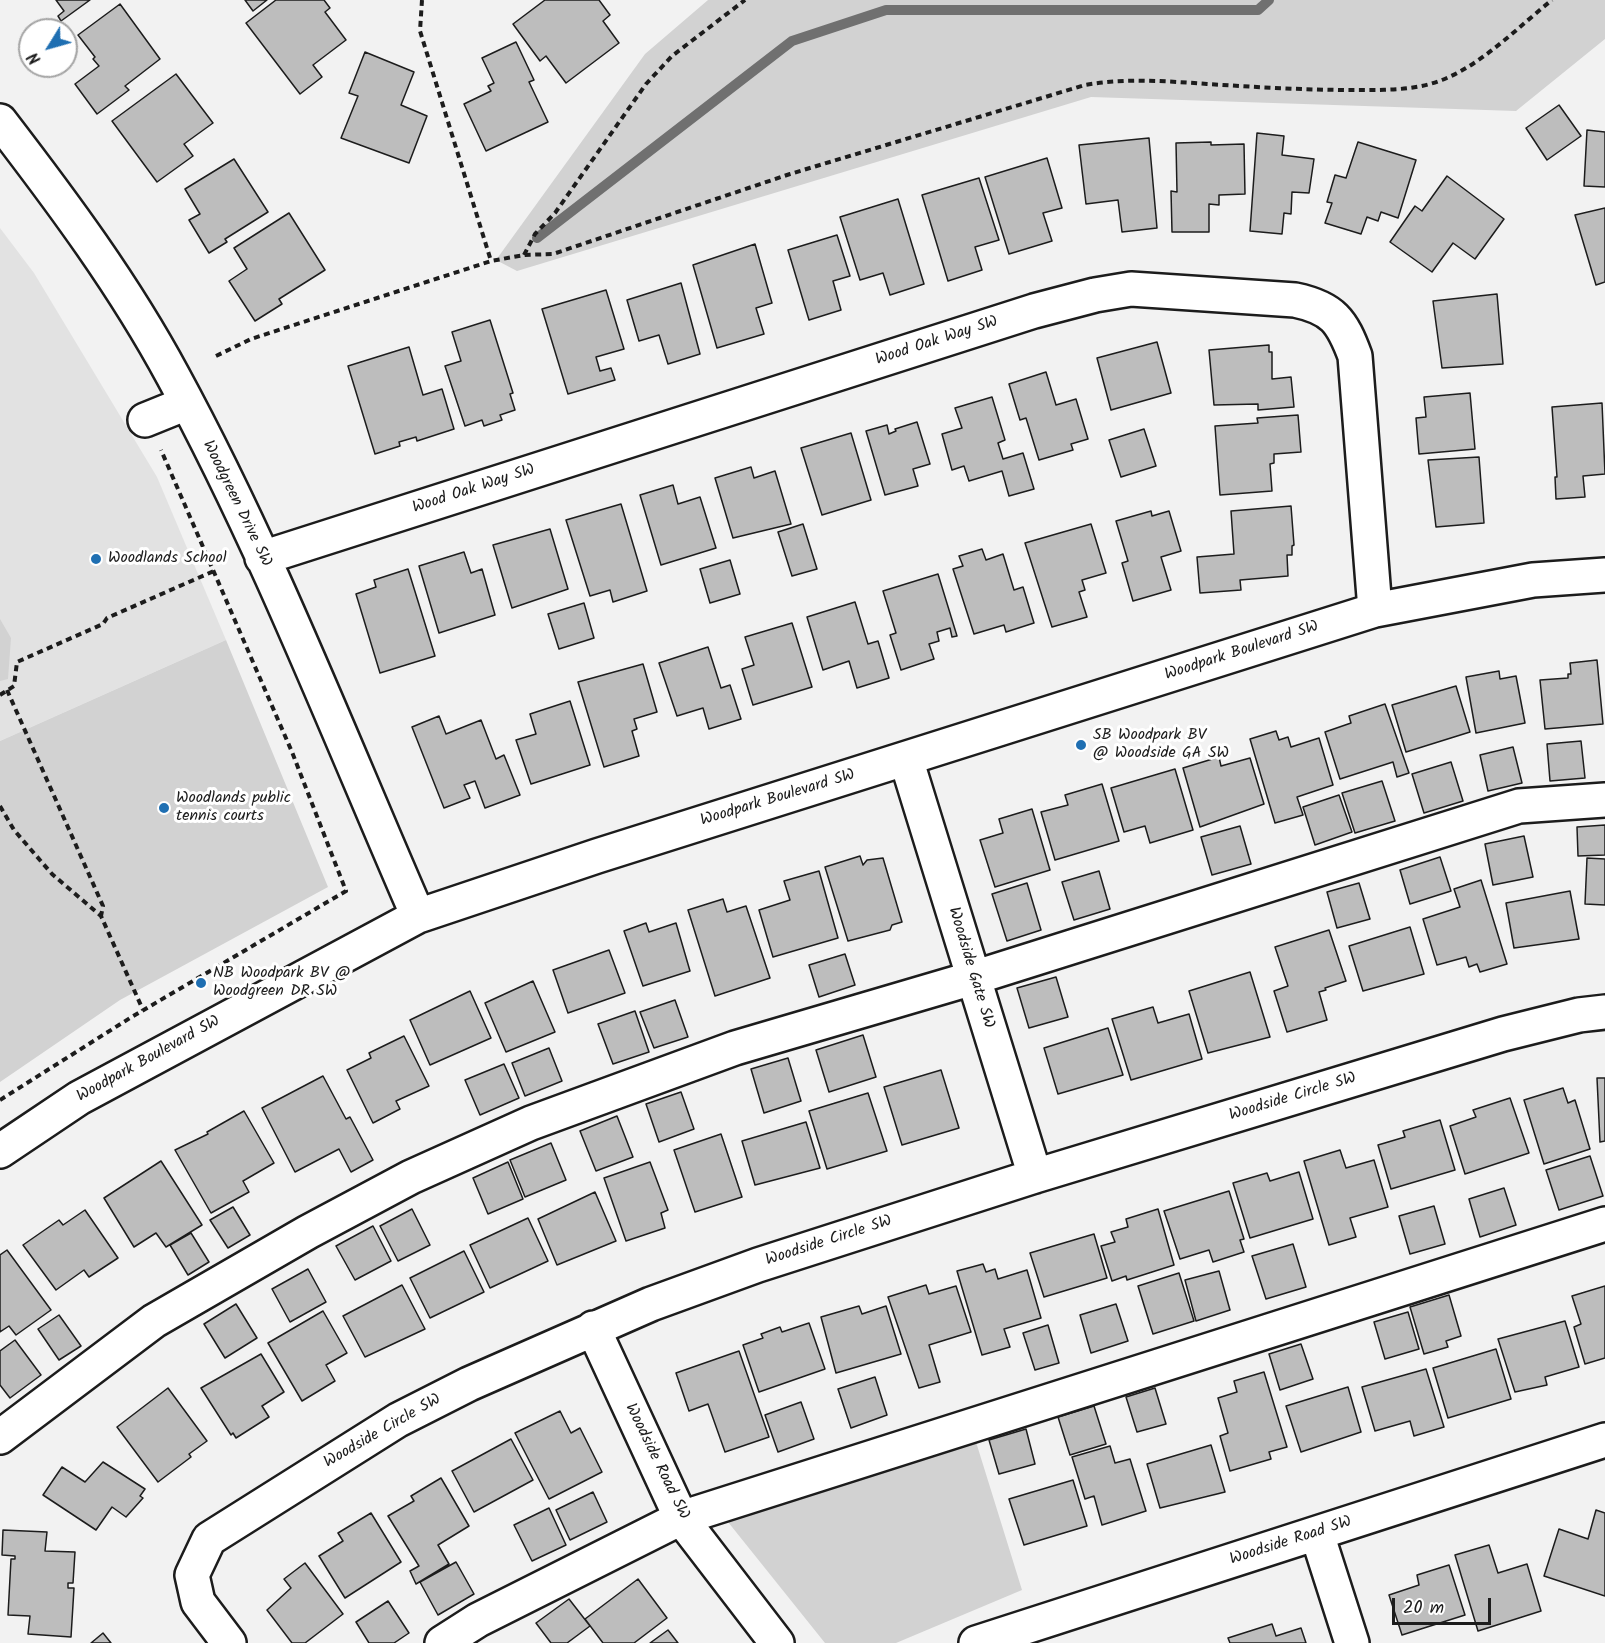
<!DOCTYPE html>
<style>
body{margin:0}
#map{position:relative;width:1605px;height:1643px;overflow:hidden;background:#f2f2f2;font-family:Kalam,sans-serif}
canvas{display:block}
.north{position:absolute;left:18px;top:18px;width:60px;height:60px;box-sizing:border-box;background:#fff;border:2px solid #a4a4a4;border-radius:50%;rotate:233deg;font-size:16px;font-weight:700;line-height:24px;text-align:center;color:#1c1c1c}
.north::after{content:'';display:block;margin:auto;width:21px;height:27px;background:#1f6fb2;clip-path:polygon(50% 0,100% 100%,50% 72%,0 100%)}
.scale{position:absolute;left:1392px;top:1598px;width:99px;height:27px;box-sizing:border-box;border:3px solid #1c1c1c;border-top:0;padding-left:8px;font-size:18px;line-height:21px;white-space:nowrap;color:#1c1c1c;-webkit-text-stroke:4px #fff;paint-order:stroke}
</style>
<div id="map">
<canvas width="1605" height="1643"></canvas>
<div class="north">N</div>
<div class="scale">20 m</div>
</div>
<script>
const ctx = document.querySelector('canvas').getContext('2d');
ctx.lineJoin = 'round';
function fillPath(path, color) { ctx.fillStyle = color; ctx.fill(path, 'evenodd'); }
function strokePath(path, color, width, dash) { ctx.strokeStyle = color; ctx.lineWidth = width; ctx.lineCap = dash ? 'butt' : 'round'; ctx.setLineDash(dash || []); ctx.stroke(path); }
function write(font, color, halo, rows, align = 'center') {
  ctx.font = font + ' Kalam,sans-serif'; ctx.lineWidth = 6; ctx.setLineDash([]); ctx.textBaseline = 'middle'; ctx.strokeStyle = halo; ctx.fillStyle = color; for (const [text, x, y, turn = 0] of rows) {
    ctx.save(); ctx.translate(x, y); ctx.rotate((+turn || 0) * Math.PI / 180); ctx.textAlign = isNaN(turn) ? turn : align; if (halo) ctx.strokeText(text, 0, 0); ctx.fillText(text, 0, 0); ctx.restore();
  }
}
fillPath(new Path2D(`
 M0,228L34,273L157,477L226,640L0,741Z`), '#e2e2e2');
fillPath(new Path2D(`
 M708,0H1605V39L1516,111L1091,97L517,271L496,260L645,54Z
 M0,619L11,638L8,679L0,681Z
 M226,640L328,887L120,1000L0,1082V741Z
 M976,1442L1022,1590L896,1643H825L724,1517Z`), '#d2d2d2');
strokePath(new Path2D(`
 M537,238L792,41L886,10H1258L1269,0`), '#707070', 10);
const building = new Path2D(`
 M56,0H90L61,21L58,16L64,11Z
 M245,0H267L253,11Z
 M276,0H324L330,8L325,12L346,40L313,65L322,77L300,94L246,23Z
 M545,0H599L610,15L603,21L619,43L566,83L546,56L540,61L513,24Z
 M120,4L160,59L125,86L129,90L97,114L75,84L99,66L93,59L95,57L78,35Z
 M516,42L534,80L529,82L548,122L486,151L464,104L491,91L488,86L494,83L482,58Z
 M365,52L414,72L401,105L427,116L409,163L341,138L358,96L349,93Z
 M176,74L213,123L184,144L193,156L157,182L112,121Z
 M1559,105L1581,136L1547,160L1526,128Z
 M1587,130L1605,132V187L1584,186Z
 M1257,133L1284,136L1282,155L1314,159L1309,193L1292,192L1291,214L1284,213L1282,234L1250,231Z
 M1149,138L1157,228L1122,232L1118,200L1086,204L1079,145Z
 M1211,142V145L1244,144L1245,194L1219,195V205L1209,204V232H1172L1171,191L1177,192L1176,143Z
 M1358,142L1416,160L1398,218L1381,212L1378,221L1367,217L1361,234L1325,223L1332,203L1327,202L1335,175L1346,178Z
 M1047,158L1062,208L1043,213L1052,241L1009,254L985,177Z
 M234,159L268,212L225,239L227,242L209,253L189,220L200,214L185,189Z
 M1447,176L1504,219L1475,259L1453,243L1432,272L1390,242L1415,206L1422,211Z
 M979,178L999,240L975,247L982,270L948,281L922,195Z
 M898,199L924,284L890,295L883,273L860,280L840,217Z
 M1605,208V282L1596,285L1575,215Z
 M289,213L325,270L279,299L282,304L255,321L229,281L247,269L234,248Z
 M837,235L850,276L833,281L841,310L809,320L788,250Z
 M755,244L772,303L756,308L764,334L717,348L693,265Z
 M681,283L700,354L668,364L659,335L639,341L627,300Z
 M606,290L624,349L596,357L600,371L611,368L615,380L568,394L542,309Z
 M1497,294L1503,364L1442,368L1433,301Z
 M490,320L513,393L510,394L515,410L500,415L502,420L484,426L482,420L465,426L445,366L461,361L452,332Z
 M1157,342L1171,393L1111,410L1097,358Z
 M1269,345V352H1272V379L1291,377L1294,407L1258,410V404L1214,405L1209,350Z
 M409,347L423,395L442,389L454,429L417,441L416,437L399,442L400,446L375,454L348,366Z
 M1046,372L1056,405L1076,399L1088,439L1071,444L1073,450L1039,460L1026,418L1020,420L1009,384Z
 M1470,393L1475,449L1419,454L1416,418L1426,417L1424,397Z
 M992,397L1005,440L998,443L1003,459L1023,453L1034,489L1009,496L1002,471L969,481L964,466L952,470L942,434L962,428L955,408Z
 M1602,403L1605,474L1583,476L1585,497L1556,499L1555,477H1557L1552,407Z
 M1298,415L1301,452L1274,454V463L1270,464L1272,491L1220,495L1215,426L1258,423L1257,418Z
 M917,422L930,464L913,469L918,486L885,495L866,431L887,425L889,434L896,431L895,429Z
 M1144,429L1156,466L1121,477L1109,440Z
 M851,433L871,500L822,515L801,448Z
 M1479,457L1484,523L1436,527L1428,460Z
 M751,467L754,478L775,471L791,524L733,538L715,478Z
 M673,485L678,504L700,497L716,548L661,565L640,495Z
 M621,504L647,591L613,602L610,590L590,596L566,520Z
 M1291,506L1294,545L1292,546V555H1287L1288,576L1240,580L1241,590L1200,593L1197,557L1234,554L1231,511Z
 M1151,511L1152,516L1169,511L1181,551L1161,557L1171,590L1133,601L1122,563L1128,561L1116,521Z
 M803,524L817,569L792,576L778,532Z
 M1091,524L1106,573L1082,580L1085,590L1079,592L1087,617L1052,627L1025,543Z
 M550,529L568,589L512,608L493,545Z
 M982,549L986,560L1003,554L1014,590L1023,587L1034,623L1006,632L1004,625L974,634L953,569L963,566L959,556Z
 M464,552L471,573L482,569L495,615L439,633L419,566Z
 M730,560L740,594L710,603L700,569Z
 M408,569L435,656L380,673L356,594L376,587L374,580Z
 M938,574L957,636L952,637L950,628L937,632L939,641L929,644L934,659L901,670L890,635L896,633L883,591Z
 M855,602L868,644L878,641L889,678L857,688L849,661L823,670L807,617Z
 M584,603L594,638L559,649L548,614Z
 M792,623L812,687L753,705L742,669L754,665L745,637Z
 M708,647L721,688L730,685L741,719L709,729L703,708L677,716L659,663Z
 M1597,660L1603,724L1545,729L1540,680L1568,678V674H1571L1570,663Z
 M643,664L657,712L634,719L637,729L632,731L639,756L604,767L578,682Z
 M1499,671L1500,679L1516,676L1525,723L1476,733L1466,677Z
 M1456,686L1470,732L1406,752L1392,705Z
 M570,701L590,765L531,784L516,740L536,734L530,714Z
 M1385,704L1409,773L1397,777L1393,762L1340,779L1325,732L1351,723L1349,716Z
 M439,716L446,734L481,720L496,759L504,755L520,795L485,808L475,781L464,785L470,798L444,808L412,727Z
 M1276,731L1279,740L1288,737L1291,747L1319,738L1333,785L1297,797L1303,815L1275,823L1250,739Z
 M1581,741L1585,778L1550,781L1547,744Z
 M1513,747L1522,783L1488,791L1480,755Z
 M1219,757L1221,766L1250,758L1264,804L1200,827L1183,768Z
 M1451,762L1463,801L1424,813L1412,774Z
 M1175,769L1193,830L1150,843L1145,826L1124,832L1111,788Z
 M1382,781L1395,821L1355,833L1342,793Z
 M1102,784L1119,841L1055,860L1041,812L1068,805L1065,795Z
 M1339,795L1352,832L1315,845L1303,807Z
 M1032,809L1050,870L995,887L980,840L1003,833L999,819Z
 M1605,825V855L1578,856L1577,827Z
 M1240,826L1251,864L1212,875L1201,837Z
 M1524,836L1533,877L1493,885L1485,844Z
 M860,856L863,865L867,860L883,858L902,922L892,925L890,930L848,941L825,867Z
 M1440,857L1451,891L1410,904L1400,870Z
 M1587,858L1605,859V905L1585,904Z
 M819,871L838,938L773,957L759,910L790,900L784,881Z
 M1099,871L1110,909L1074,920L1062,882Z
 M1481,880L1507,964L1480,972L1477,964L1469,967L1466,957L1437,965L1423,919L1460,907L1454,889Z
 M1027,883L1041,930L1007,941L992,894Z
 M1359,883L1370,919L1337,928L1327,892Z
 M1570,891L1579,939L1514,948L1506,903Z
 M723,899L727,912L746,906L770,978L715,996L688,910Z
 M646,923L649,932L676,923L690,971L643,986L624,931Z
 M1410,927L1424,974L1363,991L1349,946Z
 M1329,930L1346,981L1325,988L1326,990L1319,992L1327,1020L1287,1032L1274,991L1288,986L1275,947Z
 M609,950L625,993L568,1013L553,970Z
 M845,954L855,985L819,997L809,965Z
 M1250,972L1270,1037L1208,1053L1189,991Z
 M1056,977L1068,1017L1029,1028L1017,988Z
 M533,981L555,1032L506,1052L485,1003Z
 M470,991L491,1038L430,1065L410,1020Z
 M675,1000L688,1037L654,1048L640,1012Z
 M1153,1007L1158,1023L1189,1014L1202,1059L1131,1080L1112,1019Z
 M635,1011L649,1052L613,1064L598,1024Z
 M1108,1028L1123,1075L1058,1094L1044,1048Z
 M863,1035L876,1077L829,1092L816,1050Z
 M404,1036L429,1086L396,1101L400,1109L373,1123L347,1070L371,1058L369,1053Z
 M549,1048L562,1081L525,1096L512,1063Z
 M788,1058L801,1101L764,1113L751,1069Z
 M504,1064L519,1098L480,1115L465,1080Z
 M941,1070L959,1128L902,1145L884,1087Z
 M323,1076L346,1119L350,1117L373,1160L351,1172L339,1149L295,1172L262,1108Z
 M1597,1078H1605V1141L1600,1142Z
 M1563,1088L1568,1103L1575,1100L1590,1149L1544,1164L1524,1100Z
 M681,1092L694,1129L659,1142L646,1104Z
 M868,1093L887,1151L827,1169L809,1111Z
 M1510,1098L1529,1153L1465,1174L1450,1126L1476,1117L1473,1110Z
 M244,1111L274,1163L243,1181L249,1192L211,1213L175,1150L208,1134L207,1132Z
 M617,1116L633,1157L596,1171L580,1131Z
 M1440,1120L1455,1170L1391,1189L1378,1145L1405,1137L1403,1131Z
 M806,1122L820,1168L755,1185L742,1141Z
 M721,1134L742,1197L695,1212L674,1150Z
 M551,1143L566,1180L525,1197L510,1160Z
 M1340,1150L1346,1168L1374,1160L1388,1207L1350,1218L1356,1237L1329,1245L1304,1161Z
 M1590,1156L1603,1196L1559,1210L1546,1170Z
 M161,1161L202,1225L166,1247L156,1233L134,1247L104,1198Z
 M508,1162L523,1199L488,1214L473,1178Z
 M650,1162L668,1210L661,1213L665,1228L626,1241L604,1178Z
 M1299,1172L1313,1219L1250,1238L1233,1183L1267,1173L1270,1181Z
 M1504,1188L1516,1225L1480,1237L1469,1199Z
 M1229,1191L1244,1239L1240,1240L1244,1252L1213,1262L1209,1250L1180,1259L1164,1211Z
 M595,1192L616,1241L557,1265L538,1219Z
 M1434,1206L1445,1244L1410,1254L1399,1216Z
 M233,1207L250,1235L228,1248L210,1220Z
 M412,1209L430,1245L398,1261L380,1226Z
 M1158,1209L1174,1265L1127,1280L1126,1276L1112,1281L1101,1246L1115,1242L1111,1232L1128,1227L1126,1219Z
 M85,1210L118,1258L89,1277L84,1270L56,1290L23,1245L59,1220L63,1225Z
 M528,1218L548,1261L490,1288L470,1245Z
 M373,1226L391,1261L355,1280L336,1246Z
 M191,1233L209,1262L188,1275L170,1245Z
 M1094,1234L1107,1278L1044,1297L1030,1253Z
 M1293,1244L1306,1287L1266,1299L1252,1256Z
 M7,1250L51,1310L16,1335L9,1326L0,1332V1255Z
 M464,1251L484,1292L430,1318L410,1278Z
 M983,1264L986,1272L995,1269L998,1279L1027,1270L1041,1318L1004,1329L1010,1347L982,1355L957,1271Z
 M308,1269L326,1302L290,1322L272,1289Z
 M1219,1271L1230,1310L1196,1321L1185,1280Z
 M1179,1273L1194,1321L1153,1334L1138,1286Z
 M402,1285L425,1329L365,1357L343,1316Z
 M926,1285L929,1294L956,1286L971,1332L929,1345L940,1382L919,1388L888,1297Z
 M1605,1286V1358L1585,1364L1574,1327L1581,1324L1572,1296Z
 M1449,1295L1461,1336L1446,1341L1448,1347L1424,1354L1410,1307Z
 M236,1304L257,1338L225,1358L204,1324Z
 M1116,1304L1128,1341L1091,1353L1080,1315Z
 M859,1306L862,1314L886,1306L901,1354L836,1373L821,1317Z
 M323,1311L347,1353L326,1365L335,1381L302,1401L268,1343Z
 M1408,1312L1419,1349L1385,1359L1374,1322Z
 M59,1315L81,1346L59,1360L38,1329Z
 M1565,1321L1579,1367L1545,1377L1547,1385L1515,1392L1498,1339Z
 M809,1323L825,1369L759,1392L743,1345L763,1338L761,1334L780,1327L782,1332Z
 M1048,1325L1059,1363L1035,1370L1023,1333Z
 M15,1340L41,1375L10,1398L0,1385V1351Z
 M1301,1344L1313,1379L1280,1390L1269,1354Z
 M1496,1349L1511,1399L1448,1418L1433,1368Z
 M739,1351L769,1437L725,1452L708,1404L689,1411L676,1373Z
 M261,1354L284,1392L262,1406L269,1417L236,1438L233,1433L231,1435L201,1388Z
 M1426,1369L1444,1427L1414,1436L1410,1421L1375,1431L1362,1387Z
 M1264,1372L1287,1447L1269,1452L1271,1459L1230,1471L1220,1436L1228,1433L1218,1398L1237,1392L1234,1381Z
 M875,1377L887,1415L851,1428L838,1389Z
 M1348,1387L1361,1432L1301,1452L1286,1406Z
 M168,1388L207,1441L189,1454L191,1457L158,1482L117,1427Z
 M1155,1388L1166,1424L1137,1432L1126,1397Z
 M801,1402L814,1439L778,1452L765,1415Z
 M1094,1406L1106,1444L1070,1455L1058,1417Z
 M560,1411L571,1433L580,1428L602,1472L549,1499L515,1433Z
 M1026,1429L1035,1464L999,1474L989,1440Z
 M511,1439L533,1480L474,1512L452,1471Z
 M1211,1445L1225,1492L1160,1508L1147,1464Z
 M1110,1446L1115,1463L1130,1459L1146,1511L1102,1525L1094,1496L1085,1499L1072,1457Z
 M103,1462L145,1489L140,1496L143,1498L126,1517L112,1507L96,1530L43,1495L62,1467L85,1482Z
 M441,1478L469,1526L438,1545L449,1564L416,1584L410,1571L419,1566L388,1516L414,1501L411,1496Z
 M1073,1480L1087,1526L1024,1545L1009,1499Z
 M593,1492L607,1522L570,1540L556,1510Z
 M549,1508L566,1545L532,1561L514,1525Z
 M1596,1510L1605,1513V1596L1544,1576L1559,1529L1588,1539Z
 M371,1513L401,1562L345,1598L319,1556L343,1541L338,1533Z
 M3,1530L47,1532L45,1551L75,1552L73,1583H68V1588H74L71,1637L28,1634L30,1616L8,1615L11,1559H15V1556L2,1555Z
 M1489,1545L1498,1573L1527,1564L1541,1611L1478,1631L1455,1555Z
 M456,1562L474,1594L438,1615L420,1582Z
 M305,1563L343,1614L305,1643H292L267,1610L291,1588L284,1579Z
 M1449,1565L1465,1615L1402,1635L1389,1595L1419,1585L1417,1575Z
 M638,1579L667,1618L634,1643H603L585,1619Z
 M569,1599L590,1626L567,1643H551L536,1623Z
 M388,1601L409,1633L394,1643H369L356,1622Z
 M1272,1624L1276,1636L1301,1628L1306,1643H1230L1228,1638Z
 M668,1630L678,1643H650Z
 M103,1633L111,1643H91Z`);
fillPath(building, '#bdbdbd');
strokePath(building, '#1c1c1c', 1.5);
const minor = new Path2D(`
 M0,121C63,203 124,285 173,376C267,549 339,735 418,916
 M145,420L187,403
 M262,558L1034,311L1095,295L1131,289L1295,300C1333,308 1342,321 1355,356L1375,610
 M906,759L1035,1176
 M0,1151L79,1098L418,916L597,856L1375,610L1533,580L1605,575
 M593,1328L681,1518L777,1643
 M0,1437L154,1321L308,1232L411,1177L531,1123L735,1048L973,978L1519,806L1605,800
 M1317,1534L1352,1643
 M229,1643L198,1602L192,1575L209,1539L398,1420L469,1384L651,1304L758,1265L1035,1176L1503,1034L1579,1015L1605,1012
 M442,1643L478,1620L681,1518L1605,1224
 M976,1643L1605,1440`);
strokePath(minor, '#1c1c1c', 38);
strokePath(new Path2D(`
 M422,0L420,31L491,261
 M524,255L535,234L555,213L646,84L672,56L745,0
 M216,356L251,339L491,261L524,255L553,254L790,174L1085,85C1125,78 1166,81 1207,84C1255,87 1304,90 1352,90C1382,90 1414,91 1442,80C1483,64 1518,27 1552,0
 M7,690L103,906L101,916
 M0,695L14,686L17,662L103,624L107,618L214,571
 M0,806L14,830L52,874L101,916L143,1010
 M0,1100L130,1018L346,891L292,752L161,450`), '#1c1c1c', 4, [6, 4.5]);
strokePath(minor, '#fff', 33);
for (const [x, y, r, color] of [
 [96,559,6,"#1f6fb2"],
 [1081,745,6,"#1f6fb2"],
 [164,808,6,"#1f6fb2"],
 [201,983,6,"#1f6fb2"]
]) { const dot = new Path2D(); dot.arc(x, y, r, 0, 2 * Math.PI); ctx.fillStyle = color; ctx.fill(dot); strokePath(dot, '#fff', 2); }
write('16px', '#1c1c1c', '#fff', [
 ["Wood Oak Way SW",937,342,-18],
 ["Wood Oak Way SW",474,490,-18],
 ["Woodgreen Drive SW",236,504,64],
 ["Woodpark Boulevard SW",1242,652,-18],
 ["Woodpark Boulevard SW",778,799,-17],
 ["Woodside Gate SW",970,968,73],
 ["Woodpark Boulevard SW",149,1060,-29],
 ["Woodside Circle SW",1293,1098,-17],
 ["Woodside Circle SW",829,1242,-18],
 ["Woodside Circle SW",383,1432,-30],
 ["Woodside Road SW",656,1462,64],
 ["Woodside Road SW",1291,1542,-18]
]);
write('16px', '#1c1c1c', '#fff', [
 ["Woodlands School",108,559],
 ["SB Woodpark BV",1093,736],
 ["@ Woodside GA SW",1093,754],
 ["Woodlands public",176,799],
 ["tennis courts",176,817],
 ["NB Woodpark BV @",213,974],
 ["Woodgreen DR SW",213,992]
], 'left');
</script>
